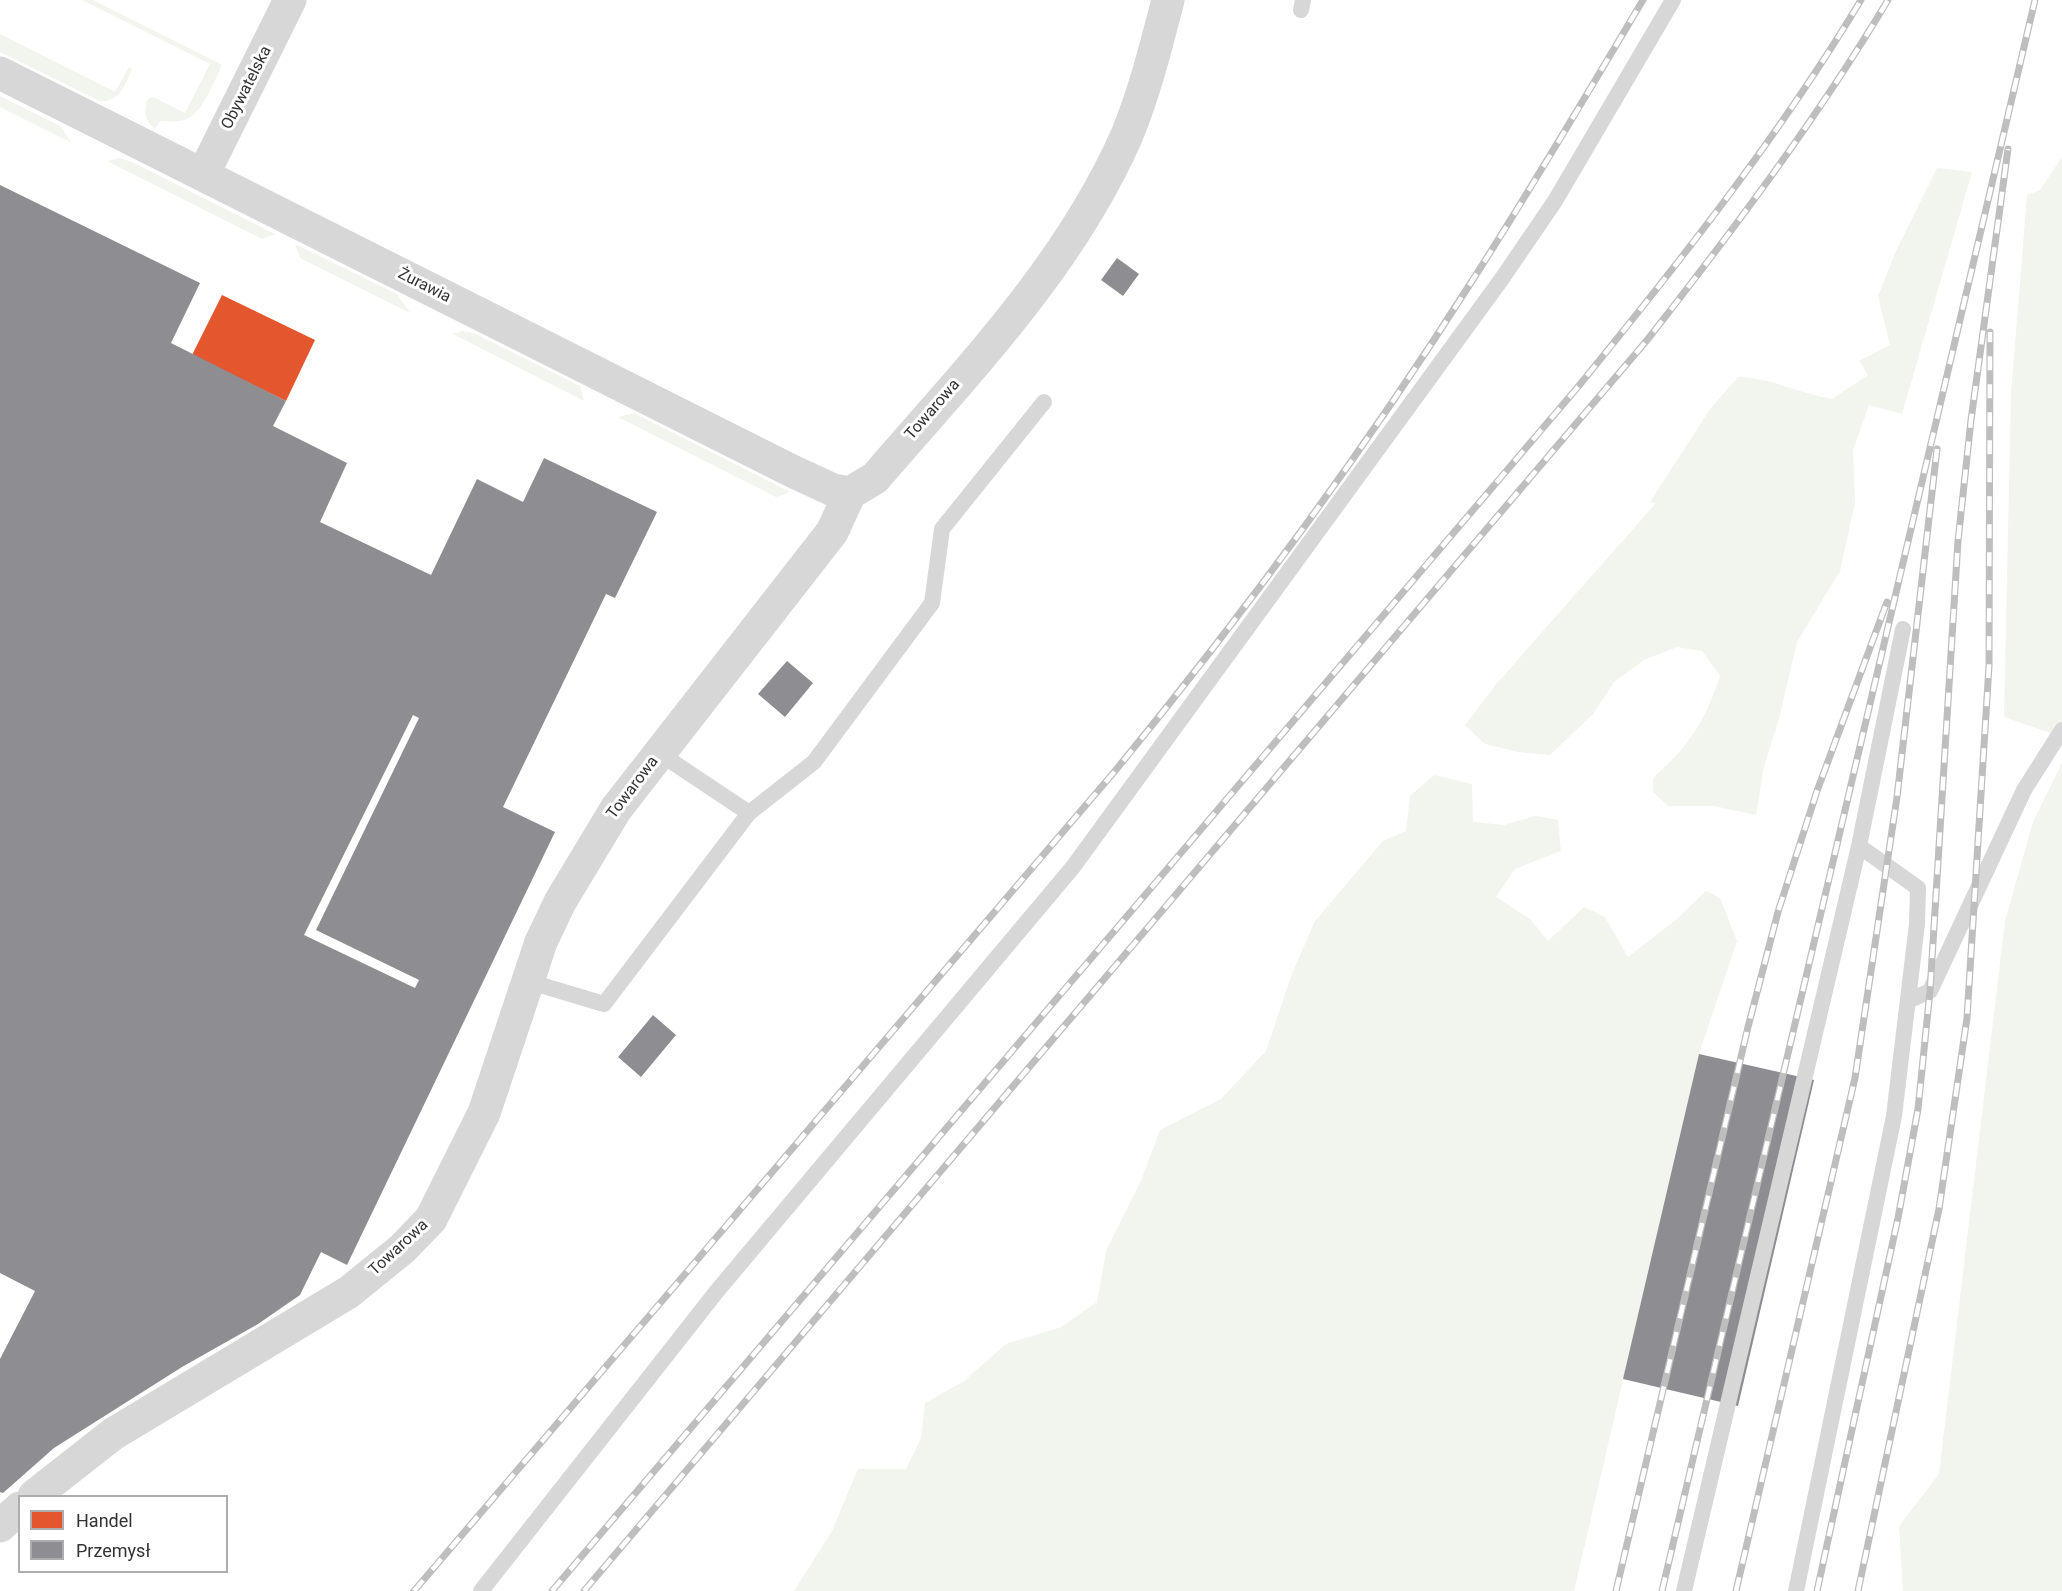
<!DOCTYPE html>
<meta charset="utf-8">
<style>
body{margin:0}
#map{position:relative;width:2062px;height:1591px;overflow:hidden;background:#fff;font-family:Roboto,sans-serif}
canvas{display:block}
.legend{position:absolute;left:18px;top:1495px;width:210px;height:78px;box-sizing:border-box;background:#fff;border:2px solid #adadad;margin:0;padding:8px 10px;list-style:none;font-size:18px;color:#333}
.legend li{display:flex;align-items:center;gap:12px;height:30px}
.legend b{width:30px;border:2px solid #adadad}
</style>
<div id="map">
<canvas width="2062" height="1591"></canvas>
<ul class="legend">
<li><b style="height:16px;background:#e4572e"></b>Handel</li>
<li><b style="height:16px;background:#8d8d92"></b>Przemysł</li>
</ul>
</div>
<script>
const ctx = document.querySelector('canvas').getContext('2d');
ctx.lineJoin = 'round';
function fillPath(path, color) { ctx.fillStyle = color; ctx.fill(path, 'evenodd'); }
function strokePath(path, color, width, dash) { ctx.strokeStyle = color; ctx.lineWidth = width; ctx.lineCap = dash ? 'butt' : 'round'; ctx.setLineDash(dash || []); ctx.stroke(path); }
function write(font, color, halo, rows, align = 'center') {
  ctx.font = font + ' Roboto,sans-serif'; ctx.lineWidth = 6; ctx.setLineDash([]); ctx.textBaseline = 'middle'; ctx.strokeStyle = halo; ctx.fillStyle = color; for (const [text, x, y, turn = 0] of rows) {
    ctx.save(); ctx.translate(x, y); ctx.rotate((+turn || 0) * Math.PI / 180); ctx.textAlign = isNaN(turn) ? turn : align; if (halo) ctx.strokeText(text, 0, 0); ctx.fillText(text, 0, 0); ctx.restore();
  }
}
fillPath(new Path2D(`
 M82,0H93L222,65C214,81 205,108 189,118C180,123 169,121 160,121L155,129C145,121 143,110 148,99L153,97L185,113L210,64Z
 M0,34L115,92L129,67L132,69C126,83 120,103 100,101L0,52Z
 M0,96L60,126L72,143L0,107Z
 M2062,157V737L2004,717L2011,394L2027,195L2040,190Z
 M119,158L132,162L275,234L262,239L107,161Z
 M1937,168L1972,172L1902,414L1869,405L1853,450L1855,502L1840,571L1797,642L1779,719L1764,766L1756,815L1714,806H1668L1653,792V778C1689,746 1705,722 1720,676L1702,651L1677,647L1644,660L1614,682L1593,714L1550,755L1518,752L1485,744L1465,725L1498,682L1656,503L1650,502L1710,409L1738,377C1773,378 1798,393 1832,399L1868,375L1859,361L1890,345L1878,296L1896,251Z
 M295,244L397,294L410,313L300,258Z
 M462,331L474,333L580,386L584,401L453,334Z
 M634,413L790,492L776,497L618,417Z
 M2062,763V1591H1903L1899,1526L1939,1474L2005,921L2033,822Z
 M1434,775L1472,784L1473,822L1504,825L1535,816L1558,820L1561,851L1515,869L1496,897L1530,919L1548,941L1584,907L1605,917L1628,957L1677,919L1706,891L1720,898L1737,941L1699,1054L1574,1591H794L832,1531L858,1469H906L921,1438L925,1403L964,1381L1006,1344L1061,1327L1097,1302L1106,1251L1141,1181L1160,1130L1221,1099L1266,1051L1291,976L1315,921L1383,841L1406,831L1410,796Z`), '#f1f5ed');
fillPath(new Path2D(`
 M222,295L315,340L286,401L192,355Z`), '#e4572e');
fillPath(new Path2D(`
 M0,185L200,283L171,343L286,401L273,426L347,463L320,522L431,575L477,479L523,502L544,458L657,512L615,598L606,594L503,807L555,832L347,1265L321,1252L300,1295L258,1324L182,1367L54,1448L3,1493L0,1492V1359L35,1291L0,1273ZM413,715L419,718L316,930L419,980L415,988L304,935Z
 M1117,258L1139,274L1123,296L1101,280Z
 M787,661L813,683L785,717L758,694Z
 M653,1015L676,1035L641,1077L618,1057Z
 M1699,1054L1814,1080L1738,1406L1623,1379Z`), '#8d8d92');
strokePath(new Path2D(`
 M1301,10L1303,0
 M749,813L814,762L932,603L942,529L1044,402
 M527,981L604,1004L749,813L659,753
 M1908,1001L1930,991L2024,790L2062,730
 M481,1591L717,1291L1073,867L1501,280L1555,201L1673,0
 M1684,1591L1859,846L1903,629
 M1796,1591L1894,1116L1917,924L1918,888L1859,846`), '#d7d7d7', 16);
strokePath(new Path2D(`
 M0,73L792,471L833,490L850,493
 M203,175L290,0
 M34,1496L113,1434L349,1292L402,1249L431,1219L484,1113L541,942L560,902L616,809L832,532L850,493L875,478C968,370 1069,267 1127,135C1145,91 1156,46 1168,0
 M0,1526L20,1508`), '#d7d7d7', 33);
const rail = new Path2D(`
 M414,1591L1115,771C1243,615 1364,451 1472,281C1531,189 1587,94 1643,0
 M552,1591L1577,388C1678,264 1778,138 1861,0
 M584,1591L1648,339C1733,230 1817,119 1888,0
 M1616,1591L1748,1027L1778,912L1817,791L1887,602
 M1662,1591L2035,0
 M1736,1591L1855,1078L1897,797L1937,449
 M1817,1591L1898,1218L1918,1109L1930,991L1958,541L1971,420L2008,149
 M1858,1591L1939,1209L1967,1018L1989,666L1990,332`);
strokePath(rail, '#bebebe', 7);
strokePath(rail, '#fff', 4.5, [14]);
write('16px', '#333', '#fff', [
 ["Obywatelska",247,88,-63],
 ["Żurawia",424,286,27],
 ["Towarowa",933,410,-49],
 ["Towarowa",633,788,-53],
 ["Towarowa",399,1248,-43]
]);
</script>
